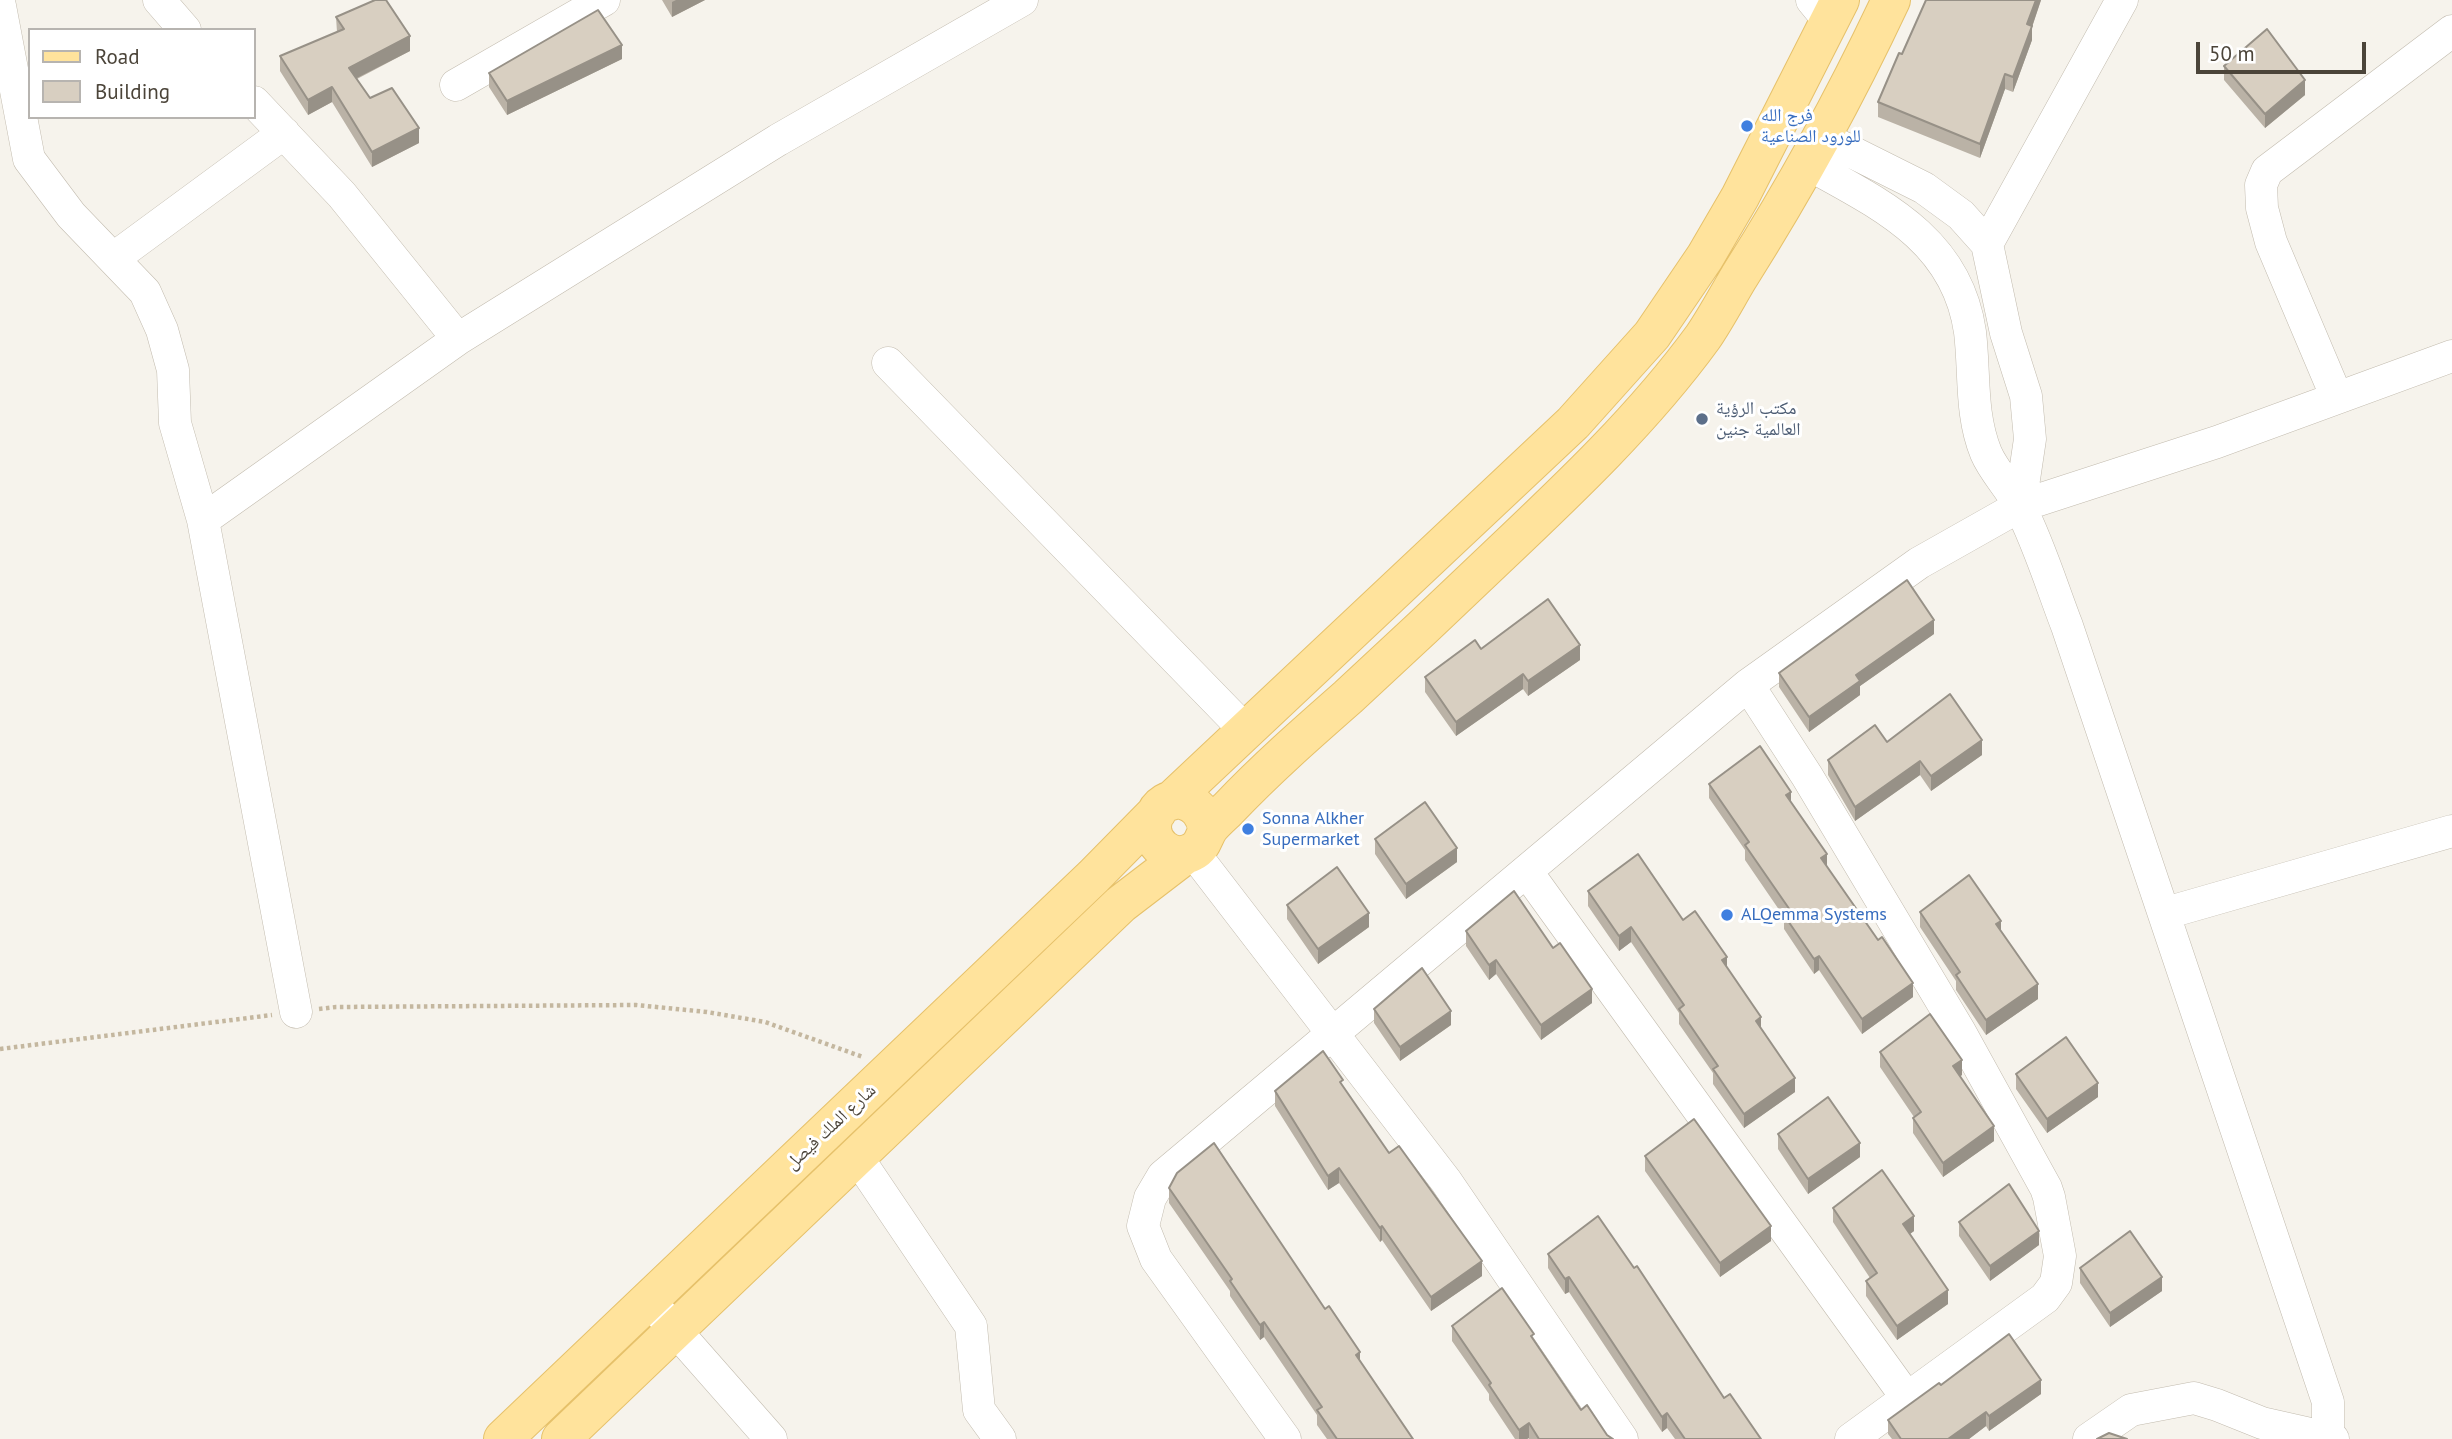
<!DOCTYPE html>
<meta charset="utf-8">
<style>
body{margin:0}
#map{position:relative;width:2452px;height:1439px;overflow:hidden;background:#f6f3ec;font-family:"PT Sans",sans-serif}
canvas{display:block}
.legend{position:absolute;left:28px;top:28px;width:228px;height:91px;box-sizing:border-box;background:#fff;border:2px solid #b7b4b0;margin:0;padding:9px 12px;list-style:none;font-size:21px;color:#4b4439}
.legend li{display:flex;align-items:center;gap:14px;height:35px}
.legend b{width:35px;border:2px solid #b7b4b0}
.scale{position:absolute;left:2196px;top:42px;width:170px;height:32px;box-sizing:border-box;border:4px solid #4b4439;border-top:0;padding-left:9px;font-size:21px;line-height:24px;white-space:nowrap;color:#4b4439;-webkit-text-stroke:5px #fff;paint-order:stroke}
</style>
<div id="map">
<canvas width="2452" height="1439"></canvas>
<ul class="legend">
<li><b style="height:9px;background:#ffe39c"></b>Road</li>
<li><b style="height:19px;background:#d8cfc1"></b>Building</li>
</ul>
<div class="scale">50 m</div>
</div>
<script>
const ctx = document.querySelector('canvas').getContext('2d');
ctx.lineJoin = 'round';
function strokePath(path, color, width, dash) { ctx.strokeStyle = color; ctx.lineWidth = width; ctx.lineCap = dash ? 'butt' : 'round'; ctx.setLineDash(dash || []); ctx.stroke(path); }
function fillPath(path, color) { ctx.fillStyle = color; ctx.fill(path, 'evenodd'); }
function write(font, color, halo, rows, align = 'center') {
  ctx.font = font + ' "PT Sans","Noto Naskh Arabic",sans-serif'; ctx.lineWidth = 6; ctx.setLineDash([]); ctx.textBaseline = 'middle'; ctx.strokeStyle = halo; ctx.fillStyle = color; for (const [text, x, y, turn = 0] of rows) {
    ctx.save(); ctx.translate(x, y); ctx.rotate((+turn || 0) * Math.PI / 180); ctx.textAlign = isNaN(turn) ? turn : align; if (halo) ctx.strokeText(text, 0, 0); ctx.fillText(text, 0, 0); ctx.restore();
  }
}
const minor = new Path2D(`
 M159,0L185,30
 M1812,0L1830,22
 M0,6L29,159L71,215L145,292L162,330L173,370L175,423L203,520L296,1012
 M456,85L604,0
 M254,102L342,195L458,339
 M1822,137L1924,188L1961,215L1987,244L2006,333L2026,396L2030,439L2020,506
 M1808,164C1882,205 1957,240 1970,332C1975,373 1970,414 1986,453C1994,472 2011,488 2020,507C2039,544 2052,587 2067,626L2328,1402V1439
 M1987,244L2122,0
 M114,258L284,133
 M888,363L1246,731
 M2337,398L2271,242L2262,208L2261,185L2267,171L2452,31
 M203,520L458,339L778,140L1022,0
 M1748,685L1919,563L2020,506L2217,442L2452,356
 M1193,852L1446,1181L1622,1439
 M1527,872L1907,1398
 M2166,913L2452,831
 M857,1157L971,1326L979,1410L1000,1439
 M661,1314L771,1439
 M1285,1439L1156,1259L1143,1226L1150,1198L1163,1176L1748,685L1807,776L1960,1032L2046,1188L2049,1197L2060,1256L2056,1283L2045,1298L1851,1439
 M2089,1439L2131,1410L2194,1398L2217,1405L2262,1423L2333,1439`);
const major = new Path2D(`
 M1171,801L1573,423L1652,335L1705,257L1740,197L1840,0
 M1207,830C1205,797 1162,787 1153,820C1147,843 1172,863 1192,852C1204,846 1203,836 1210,827C1215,821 1222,815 1228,809C1266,769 1307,733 1348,697C1398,651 1447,605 1496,558C1569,489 1644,418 1703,337C1716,318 1727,297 1739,277C1796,187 1846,96 1891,0
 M503,1439L1093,877L1157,812
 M561,1439L1121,904L1185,855`);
strokePath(minor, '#c2bbae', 33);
strokePath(major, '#e6c16a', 40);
strokePath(new Path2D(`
 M319,1009L336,1007L636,1005L707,1012L765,1022L863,1057
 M0,1049L272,1015`), '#c4b79f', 4.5, [3.5, 3.5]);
strokePath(minor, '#fff', 32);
strokePath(major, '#ffe39c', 38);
fillPath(new Path2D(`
 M662,0H705L672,17Z
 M1926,0H2041L2032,27V40L2013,92L2005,89L1980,158L1878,117V102L1902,54Z
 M336,17L410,51L357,79L370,98L419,143L372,167L332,102L308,115L280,71V56L337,32Z
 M622,59L507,115L489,87V73Z
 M2224,66L2305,95L2265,128L2224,80Z
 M1934,634L1860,686V695L1809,732L1779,687V673Z
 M1580,660L1528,696L1523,689L1456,736L1425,692V677Z
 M1887,742L1982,755L1931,791L1920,775L1855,821L1828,775V760Z
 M1709,784L1791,802L1827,866L1913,997L1862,1034L1819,970L1814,974L1784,929V917L1745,860V850L1709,798Z
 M1375,839L1457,862L1406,899L1375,854Z
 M1588,891L1683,920L1727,968L1795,1092L1744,1128L1713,1084V1073L1679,1024V1013L1631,942L1619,951L1588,906Z
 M1287,905L1369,927L1318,964L1287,919Z
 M1920,912L2001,931L2038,999L1986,1035L1956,990V981L1920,927Z
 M1466,931L1553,948L1592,1003L1541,1040L1496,974L1489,980L1466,946Z
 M1374,1009L1451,1025L1400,1061L1374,1023Z
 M1880,1052L1962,1075L1960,1076L1994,1141L1943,1177L1913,1133V1118L1914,1117L1880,1067Z
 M2016,1074L2098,1097L2047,1133L2016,1089Z
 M1343,1087L1389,1153L1482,1276L1431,1311L1382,1240L1380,1242L1339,1183L1328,1190L1275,1106V1091Z
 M1778,1134L1860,1157L1808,1194L1778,1149Z
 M1645,1156L1771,1241L1720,1277L1645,1171Z
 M1169,1188L1360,1362L1413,1439H1327L1317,1425V1415L1264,1337L1260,1340L1230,1296V1291L1169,1203Z
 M1833,1208L1914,1231L1910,1234L1948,1304L1897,1340L1866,1296V1281L1870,1278L1833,1222Z
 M1959,1222L2039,1245L1990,1281L1959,1236Z
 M1548,1254L1724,1398L1761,1439H1675L1667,1428L1662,1432L1569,1292L1565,1294L1548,1268Z
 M2080,1268L2162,1291L2110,1327L2080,1283Z
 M1452,1326L1534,1341L1581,1410L1607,1435L1613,1439H1529V1438L1527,1439H1515L1489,1400V1394L1452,1341Z
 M1941,1385L2041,1394L1989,1431L1986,1426L1969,1439H1892L1888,1434V1420Z`), '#bab2a6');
fillPath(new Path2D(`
 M676,0H705L672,17V2Z
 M2036,0H2041L2032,27V40L2013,92V77L2027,24Z
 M410,36V51L349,82V68Z
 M622,45V59L507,115V101Z
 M2005,74V89L1980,158V144Z
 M2305,80V95L2265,128V114Z
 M332,87V102L308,115V100Z
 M419,128V143L372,167V152Z
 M1934,620V634L1860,686V695L1809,732V717L1856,675Z
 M1580,645V660L1528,696V681Z
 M1523,674V689L1456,736V722Z
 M1982,740V755L1931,791V776Z
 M1920,761V775L1855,821V807Z
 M1791,792V806L1786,795Z
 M1457,848V862L1406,899V884Z
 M1827,854V868L1821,858Z
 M1369,913V927L1318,964V949Z
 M2001,921V935L1996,924Z
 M1631,927V942L1619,951V936Z
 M1819,956V970L1814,974V959Z
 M1727,957V971L1722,960Z
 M1496,960V974L1489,980V965Z
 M1913,983V997L1862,1034V1019Z
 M2038,984V999L1986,1035V1020Z
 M1592,989V1003L1541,1040V1025Z
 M1451,1011V1025L1400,1061V1047Z
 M1761,1017V1032L1756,1021Z
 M1962,1060V1075L1953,1081V1066Z
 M1795,1078V1092L1744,1128V1114Z
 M2098,1083V1097L2047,1133V1119Z
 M1994,1126V1141L1943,1177V1163Z
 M1860,1143V1157L1808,1194V1179Z
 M1339,1168V1183L1328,1190V1176Z
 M1914,1216V1231L1903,1239V1224Z
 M1382,1226V1240L1380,1242V1228Z
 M1771,1226V1241L1720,1277V1263Z
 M2039,1231V1245L1990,1281V1266Z
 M1482,1261V1276L1431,1311V1297Z
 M1569,1277V1292L1565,1294V1279Z
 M2162,1277V1291L2110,1327V1313Z
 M1948,1290V1304L1897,1340V1326Z
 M1264,1322V1337L1260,1340V1325Z
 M1360,1352V1366L1356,1355Z
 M2041,1380V1394L1989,1431V1416Z
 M1986,1412V1426L1969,1439H1948Z
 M1667,1413V1428L1662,1432V1417Z
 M1529,1423V1438L1527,1439H1519V1430Z`), '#979187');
const building = new Path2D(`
 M375,0H386L410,36L349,68L370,98L392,88L419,128L372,152L332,87L308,100L280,56L344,29L336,17Z
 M1926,0H2036L2027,24L2032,26L2013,77L2005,74L1980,144L1878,102L1899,53L1902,54Z
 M598,10L622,45L507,101L489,73Z
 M2267,29L2305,80L2265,114L2224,66Z
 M1907,580L1934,620L1856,675L1860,681L1809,717L1779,673Z
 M1548,599L1580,645L1528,681L1523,674L1456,722L1425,677L1475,640L1481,649Z
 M1950,694L1982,740L1931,776L1920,761L1855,807L1828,760L1875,725L1887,742Z
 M1760,746L1791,792L1786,795L1827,854L1821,858L1878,940L1882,937L1913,983L1862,1019L1819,956L1814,959L1784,915L1790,910L1745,845L1749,842L1709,784Z
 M1425,802L1457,848L1406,884L1375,839Z
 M1638,854L1683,920L1695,911L1727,957L1722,960L1761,1017L1756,1021L1795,1078L1744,1114L1713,1069L1718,1066L1679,1009L1684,1005L1631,927L1619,936L1588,891Z
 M1337,867L1369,913L1318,949L1287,905Z
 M1969,875L2001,921L1996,924L2038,984L1986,1020L1956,975L1960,972L1920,912Z
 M1514,891L1553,948L1560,943L1592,989L1541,1025L1496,960L1489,965L1466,931Z
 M1422,968L1451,1011L1400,1047L1374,1009Z
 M1930,1014L1962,1060L1953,1066L1994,1126L1943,1163L1913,1118L1921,1112L1880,1052Z
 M2066,1037L2098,1083L2047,1119L2016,1074Z
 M1323,1051L1343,1080L1340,1082L1389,1153L1399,1146L1482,1261L1431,1297L1382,1226L1380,1228L1339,1168L1328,1176L1275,1091Z
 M1828,1097L1860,1143L1808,1179L1778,1134Z
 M1694,1119L1771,1226L1720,1263L1645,1156Z
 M1214,1143L1325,1309L1329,1306L1360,1352L1356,1355L1413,1439H1337L1317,1410L1322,1407L1264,1322L1260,1325L1230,1281L1232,1279L1169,1188L1177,1173Z
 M1882,1170L1914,1216L1903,1224L1948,1290L1897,1326L1866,1281L1877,1273L1833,1208Z
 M2009,1184L2039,1231L1990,1266L1959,1222Z
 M1598,1216L1634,1268L1637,1266L1724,1398L1730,1394L1761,1439H1685L1667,1413L1662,1417L1569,1277L1565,1279L1548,1254Z
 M2130,1231L2162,1277L2110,1313L2080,1268Z
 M1502,1288L1534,1334L1531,1336L1581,1410L1587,1405L1607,1435L1613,1439H1539L1529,1423L1519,1430L1489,1385L1491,1383L1452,1326Z
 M2009,1334L2041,1380L1989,1416L1986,1412L1948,1439H1901L1888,1420L1939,1383L1941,1385Z
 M2109,1433L2127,1439H2097Z`);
fillPath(building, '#d8cfc1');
strokePath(building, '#979187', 2);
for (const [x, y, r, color] of [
 [1747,126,7,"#3f7fe0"],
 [1702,419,7,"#5c6f8a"],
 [1248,829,7,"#3f7fe0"],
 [1727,915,7,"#3f7fe0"]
]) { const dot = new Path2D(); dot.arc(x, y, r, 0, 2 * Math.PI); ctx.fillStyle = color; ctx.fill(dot); strokePath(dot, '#fff', 2.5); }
write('18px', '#366cbe', '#fff', [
 ["فرج الله",1761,116],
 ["للورود الصناعية",1761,137],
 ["Sonna Alkher",1262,819],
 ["Supermarket",1262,840],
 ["ALQemma Systems",1741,915]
], 'left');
write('18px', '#4e5e75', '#fff', [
 ["مكتب الرؤية",1716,409],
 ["العالمية جنين",1716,430]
], 'left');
write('18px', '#4b4439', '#fff', [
 ["شارع الملك فيصل",831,1127,-43]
]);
</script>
